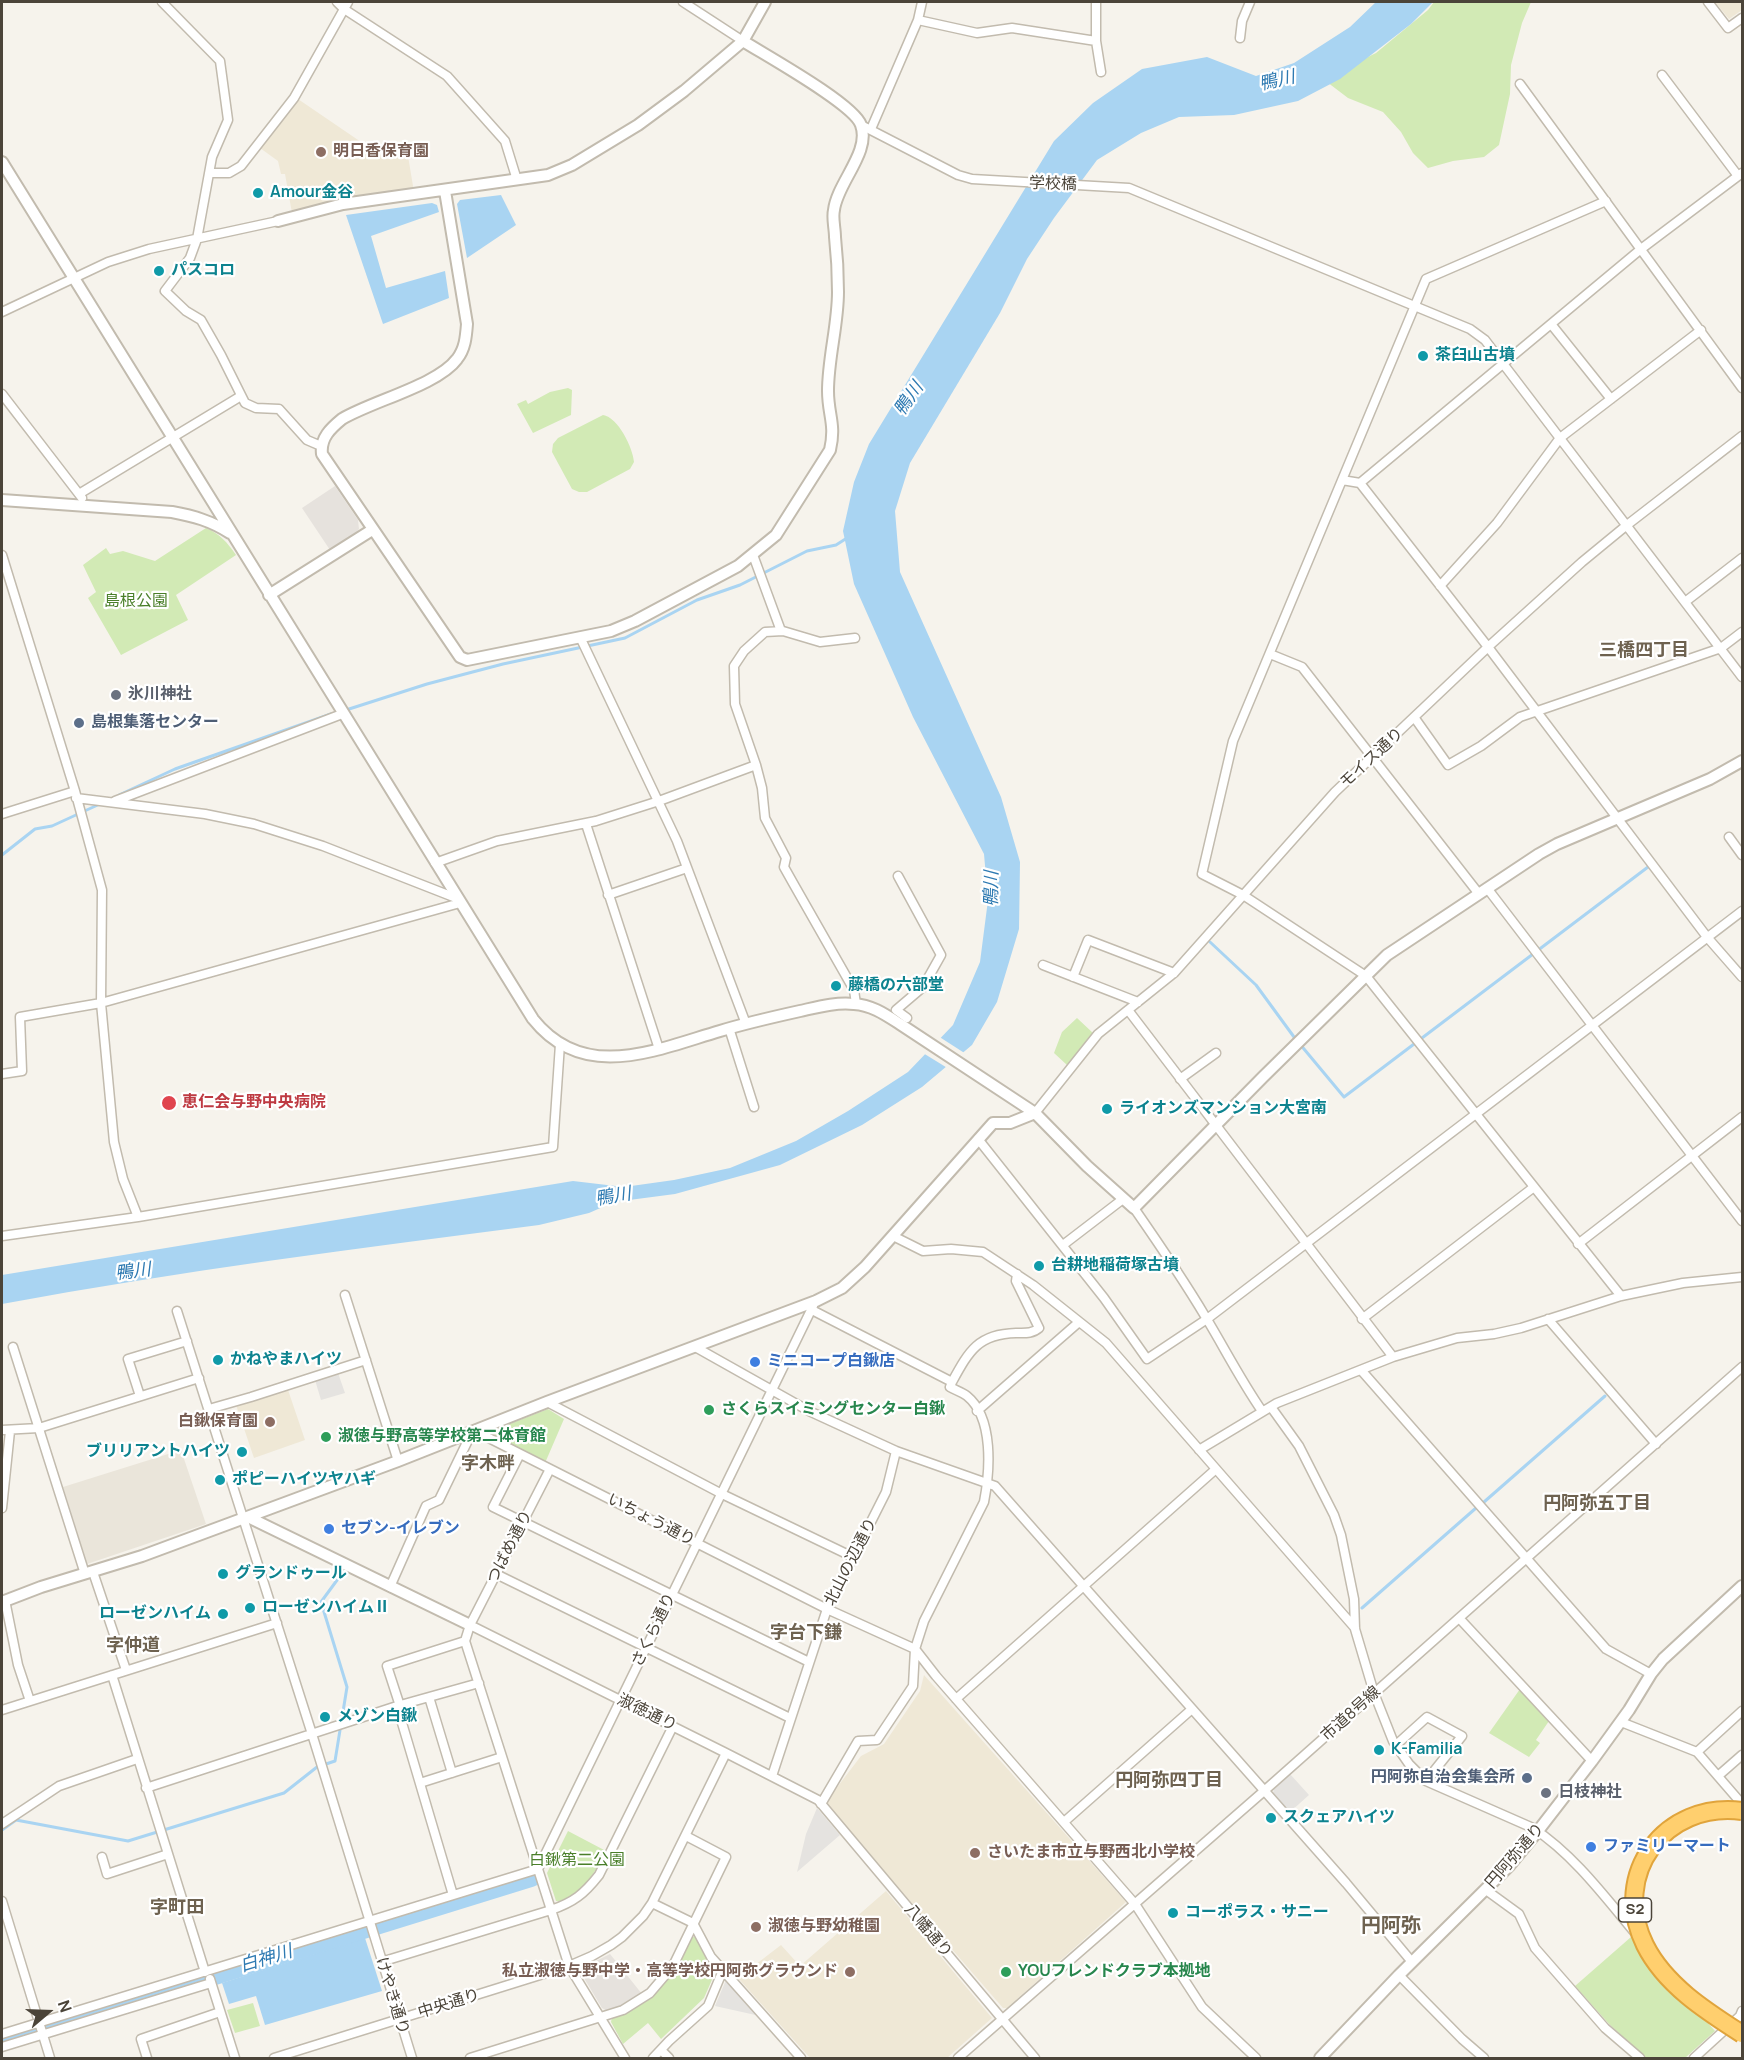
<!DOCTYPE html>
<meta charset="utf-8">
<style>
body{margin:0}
#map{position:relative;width:1744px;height:2060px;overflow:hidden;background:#f6f3ec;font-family:Manrope,sans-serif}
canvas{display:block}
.frame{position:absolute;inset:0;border:3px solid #4b4439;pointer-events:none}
.north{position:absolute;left:18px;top:1982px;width:60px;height:60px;-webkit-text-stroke:4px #fff;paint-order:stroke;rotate:71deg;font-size:16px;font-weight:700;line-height:24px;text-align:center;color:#4b4439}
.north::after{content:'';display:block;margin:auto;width:21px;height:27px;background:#4b4439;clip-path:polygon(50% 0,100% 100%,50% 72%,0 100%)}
</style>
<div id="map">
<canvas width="1744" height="2060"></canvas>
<div class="frame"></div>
<div class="north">N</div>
</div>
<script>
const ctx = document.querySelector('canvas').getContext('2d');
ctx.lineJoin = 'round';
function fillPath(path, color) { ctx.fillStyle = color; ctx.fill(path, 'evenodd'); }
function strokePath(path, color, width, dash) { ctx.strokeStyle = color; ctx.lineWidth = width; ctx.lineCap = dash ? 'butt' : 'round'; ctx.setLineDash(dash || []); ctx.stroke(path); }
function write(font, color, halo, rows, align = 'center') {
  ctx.font = font + ' Manrope,"Noto Sans JP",sans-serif'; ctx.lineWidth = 4.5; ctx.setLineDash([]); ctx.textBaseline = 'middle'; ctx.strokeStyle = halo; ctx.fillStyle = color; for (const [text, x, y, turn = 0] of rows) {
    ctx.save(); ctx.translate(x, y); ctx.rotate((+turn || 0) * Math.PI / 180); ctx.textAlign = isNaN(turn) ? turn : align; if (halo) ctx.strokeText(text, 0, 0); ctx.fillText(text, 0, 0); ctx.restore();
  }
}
fillPath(new Path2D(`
 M181,1450L206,1524L87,1564L63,1487Z`), '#eae5da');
fillPath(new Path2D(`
 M335,486L358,520L359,529L355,534L330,550L302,508Z
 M610,1954L642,1994L623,2005L607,2011L602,2008L581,1973L582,1968Z`), '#e6e2dd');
fillPath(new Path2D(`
 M1715,2H1742V10L1729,19Z
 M295,97L386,159L408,156L414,192L292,213L285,174H281L278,161L260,148Z
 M287,1387L305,1440L254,1458L236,1405Z
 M924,1675L1126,1902L1007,2008H1003L825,1803L861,1756L884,1744L920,1691Z
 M886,1891L992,2018L947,2058H810L738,1978L781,1945L800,1966Z`), '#efe8d6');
fillPath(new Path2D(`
 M1434,2H1531L1522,23L1511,65L1510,94L1499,145L1484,157L1453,161L1428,168L1413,153L1401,132L1383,112L1348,98L1323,79L1376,53L1428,10Z
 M568,388L572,390L571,415L533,433L517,404L526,400L528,404L550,392Z
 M603,415C618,417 633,448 634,462L630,469L587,492H579L572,489L552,452L553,444L558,438Z
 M206,528C220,534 227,542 236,555L176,595L188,620L121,655L88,598L96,592L83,565L106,548L110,554L123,551L155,561Z
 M1077,1018L1093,1033L1067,1065L1054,1053L1062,1032Z
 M548,1409L564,1419L545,1463L493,1437L494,1430Z
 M1520,1689L1549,1721L1536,1740L1540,1743L1529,1757L1489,1733Z
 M568,1831L606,1851C594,1875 585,1889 561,1902L556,1901L547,1873Z
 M691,1937H698L718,1966L704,1998L661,2039L648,2023L623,2044L611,2022L612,2017C623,2012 636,2007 647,2000C668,1984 679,1960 691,1937Z
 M1631,1937L1715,2031L1685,2058H1646L1609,2024L1575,1986Z
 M253,2003L260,2026L235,2033L227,2010Z`), '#d2eab5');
fillPath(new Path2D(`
 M338,1373L345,1393L321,1400L315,1380Z
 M1290,1774L1309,1795L1290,1812L1273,1794L1274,1788Z
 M817,1808L840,1835L797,1872L806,1834Z
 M726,1980L760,2016L715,2006Z`), '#e5e3e0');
fillPath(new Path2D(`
 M1376,2H1433L1411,24L1340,79L1298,101L1234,115L1179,117L1141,133L1097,160L1054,218L1027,259L1000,313L910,463L895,511L900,572L1001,797L1020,862L1019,929L997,1002L972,1045L922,1087L862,1125L780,1165L675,1194L614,1202L589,1213L539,1225C359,1248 180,1271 2,1304V1275L573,1181L624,1187L674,1180L730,1168L796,1141L848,1111L908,1072L953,1025L980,962L988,900L984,854L913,717L854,584L843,531L854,482L869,444L1054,141L1093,103L1142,69L1207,57L1256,76L1294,63L1350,27Z
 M501,195L516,225L467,258L457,204L460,200Z
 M432,203L437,205L439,212L371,236L386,288L445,271L449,298L383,324L346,215Z
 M365,1938L382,1991L265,2025L256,1996L229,2004L222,1983Z`), '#a9d4f2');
fillPath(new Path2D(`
 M938,1036L966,1054L949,1069L923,1053Z`), '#f6f3ec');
strokePath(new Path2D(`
 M346,710L427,684L503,664L625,638L697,600L740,585L807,551L836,545L847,538
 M119,795L175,769L331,714
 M2,855L35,829L52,826L102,803
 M1210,942L1256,985L1294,1037L1344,1097L1648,867
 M1484,1502L1605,1396
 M1362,1608L1476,1508
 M2,1830L16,1820L128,1841L284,1793L317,1767L335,1761L347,1687L321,1602L343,1572`), '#a9d4f2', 3);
strokePath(new Path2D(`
 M2,2041L531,1877`), '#a9d4f2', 20);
const minor = new Path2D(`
 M162,2L220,61L228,120L212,157L197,239L190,258L165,291L186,311L201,320L221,355L245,403L256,408L279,409L307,440L321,446
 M337,2L344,9L447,76L505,141L517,180
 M683,2L743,41
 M1096,2V41L1101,72
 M1708,2L1728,28L1742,18
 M918,20L977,33L1012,28L1096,41
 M1240,38L1242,21L1250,2
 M1662,75L1738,176
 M1520,84L1742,388
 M861,125L958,175L972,179L1129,188L1470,329L1485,340L1742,677
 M871,129L918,20L922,2
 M210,173H229L241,166L294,98L348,2
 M1606,201L1426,279L1233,741L1202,874L1243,895L1366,976L1621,1296
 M2,312L108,262L149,249L278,221
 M1551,324L1611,399
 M2,394L82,498
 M1342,480L1360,483L1488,647L1707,937L1742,977
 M1360,483L1641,249L1742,173
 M79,494L241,396
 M2,555L75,791L102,890L101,1003L114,1142L123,1179L138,1217
 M753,555L781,631
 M1440,586L1497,523L1560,438L1701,330
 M1685,602L1742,558
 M580,637L677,841L746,1024
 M855,638L820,642L783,631L765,632L744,651L734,666L735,704L756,765L762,788L765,818L786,858L784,867L793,883L854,990L856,1004
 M1270,654L1302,667L1479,894
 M1414,717L1448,765L1481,746L1520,717L1721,648L1742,632
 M76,798L205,814L254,824L323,846L456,898
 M115,801L342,714
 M2,814L75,791
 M586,824L659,1049
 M1729,837L1742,855
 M435,863L497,841L596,821L659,801L756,765
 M898,876L941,955L923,987L896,1010L907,1018
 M1487,888L1742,1221
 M608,895L687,868
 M1043,965L1138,1002
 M1073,977L1088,940L1174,973
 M1128,1010L1393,1357
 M729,1028L754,1107
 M2,1074L22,1071L20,1017L101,1003L460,903
 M1180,1079L1216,1053
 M1035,1113L1098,1034L1174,973L1335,792L1488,647L1582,562L1627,525L1742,436
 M978,1139L1104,1298L1147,1359L1207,1319L1742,911
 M1134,1208C1159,1244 1183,1279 1205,1316C1225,1349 1240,1379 1262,1411
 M2,1236L138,1217L553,1147L560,1044
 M893,1236L923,1251L951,1249L983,1252L1033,1285L1106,1343L1355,1628
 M1578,1244L1742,1117
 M1063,1245L1123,1199
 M345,1295L398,1461
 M812,1310L952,1382L950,1387C955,1390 962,1392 967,1396C994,1418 990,1471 984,1502L924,1621L915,1649L913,1686L877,1740L858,1741L821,1804
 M177,1311L312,1734L412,2058
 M1362,1319L1534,1187
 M1548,1319L1656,1444
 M13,1347L85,1574
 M697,1348L809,1411L896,1451L995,1486L1346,1883L1412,1962
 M1361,1370L1606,1649L1651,1674
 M952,1382C969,1351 978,1334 1016,1333C1025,1333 1032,1334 1039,1328L1016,1281L1017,1274
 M140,1396L128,1359L187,1341
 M547,1402L722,1494L853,1557
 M1271,1407L1299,1446L1334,1515L1341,1535L1354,1599L1355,1629L1374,1693L1393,1741L1409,1764L1426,1781L1533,1828C1574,1855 1605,1897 1636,1934
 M209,1409L251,1397L366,1360
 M977,1411L1079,1322
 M2,1430L39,1428L199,1378
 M475,1431L827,1609L915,1649L936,1676L1135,1904L1202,2007L1256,2058
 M1199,1450L1277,1403L1393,1357L1457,1338L1494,1334L1521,1328L1621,1296L1683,1283L1742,1277
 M520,1454L493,1507L809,1662
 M550,1469L470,1625L465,1641L569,1966L625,2058
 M2,1508L10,1431
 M93,1572L126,1670
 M496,1574L790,1718
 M390,1587L426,1506L439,1500L472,1432
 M5,1600L18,1665L30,1701
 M1459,1618L1592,1761
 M470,1625L726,1753L818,1800L1035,2058
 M112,1675L205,1972
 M429,1697L452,1773
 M956,1699L1216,1469
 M397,1706L453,1895
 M400,1706L387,1666L465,1641
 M2,1710L277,1623
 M1621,1722L1697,1752L1742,1804
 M1396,1745L1427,1717L1462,1736L1426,1781
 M1697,1752L1742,1711
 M772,1776L827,1609L886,1492L896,1451
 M1718,1776L1742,1755
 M420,1783L502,1757
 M146,1788L397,1706L479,1683
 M1064,1822L1192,1709
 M2,1824L59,1786L137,1759
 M102,1857L107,1874L168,1854
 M538,1869L813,1306
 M1486,1890L1519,1914L1535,1948L1605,2028L1640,2058
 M2,1901L50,2058
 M652,1903L693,1923L711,1957L801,2058
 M381,1962L551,1910C574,1902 584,1894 599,1875L673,1726
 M1399,1975L1462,2039L1484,2058
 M210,1979L235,2058
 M2,2034L538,1869
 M2,2047L211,1983
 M661,2050L669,2058
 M147,2058L141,2039L220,2012
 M274,2058L569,1966L592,1956L611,1945L622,1937L643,1916L652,1903L726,1753
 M470,2058L623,2010L650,1993L673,1966L726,1857L686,1836
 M653,2058L669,2041L708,2006L723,1970
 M958,2058L1264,1791L1742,1367
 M1694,2058L1740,2016L1742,2011`);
const tertiary = new Path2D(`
 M2,162L533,1019C584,1083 655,1050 720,1031C746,1023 773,1017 800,1011C818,1007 836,1002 854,1004C872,1005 886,1015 900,1024L1035,1113L1087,1166L1134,1208L1263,1077L1387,955L1539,854L1557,844L1710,779L1742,761
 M445,191L467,324C466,337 465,349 457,359C438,385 372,401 342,419C331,428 320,438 322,454L460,657L467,660L611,631L635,621L738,566L776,535L830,450C836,424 828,415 828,391C828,358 838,325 838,292C838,273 837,255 835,237C835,228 832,218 834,210C837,183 871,152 861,125C854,104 765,55 743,41
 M278,221L343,204L548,175L572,165L638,125L684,91L743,41L765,2
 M2,500L172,512C194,516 211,521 230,533
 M269,595L372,530
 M248,1517L470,1625
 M2,1602L41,1587L142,1556L398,1461L547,1402L816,1301L842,1288L865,1267L993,1123H1010L1035,1113
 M1320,2058L1399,1975L1509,1866L1541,1827L1592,1761L1629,1710L1651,1674L1663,1659L1742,1586`);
strokePath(minor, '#c2bbae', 11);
strokePath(tertiary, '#c2bbae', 14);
strokePath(minor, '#fff', 8);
strokePath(tertiary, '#fff', 10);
const motorwayBridge = new Path2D(`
 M1742,1811C1665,1801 1610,1874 1645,1945C1665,1985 1706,2011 1742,2034`);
strokePath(motorwayBridge, '#e0a43c', 20, []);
strokePath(motorwayBridge, '#ffcf6e', 16);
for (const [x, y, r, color] of [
 [321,152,6,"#8d6e63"],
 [258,193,6,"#0f9aa8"],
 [159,271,6,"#0f9aa8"],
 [1423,356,6,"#0f9aa8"],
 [116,695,6,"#6b7280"],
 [79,723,6,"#5c6f8a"],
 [836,986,6,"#0f9aa8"],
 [169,1103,8,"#e0444e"],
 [1107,1109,6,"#0f9aa8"],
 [1039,1266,6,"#0f9aa8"],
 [218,1360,6,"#0f9aa8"],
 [755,1362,6,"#3f7fe0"],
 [709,1410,6,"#2e9e5b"],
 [270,1422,6,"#8d6e63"],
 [326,1437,6,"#2e9e5b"],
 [242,1452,6,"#0f9aa8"],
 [220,1480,6,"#0f9aa8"],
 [329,1529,6,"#3f7fe0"],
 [223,1574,6,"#0f9aa8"],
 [250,1608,6,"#0f9aa8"],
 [223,1614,6,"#0f9aa8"],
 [325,1717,6,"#0f9aa8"],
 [1379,1750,6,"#0f9aa8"],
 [1527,1778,6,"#5c6f8a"],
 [1546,1793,6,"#6b7280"],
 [1271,1818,6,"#0f9aa8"],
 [1591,1847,6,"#3f7fe0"],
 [975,1853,6,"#8d6e63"],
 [1173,1913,6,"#0f9aa8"],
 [756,1927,6,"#8d6e63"],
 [850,1972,6,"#8d6e63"],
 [1006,1972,6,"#2e9e5b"]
]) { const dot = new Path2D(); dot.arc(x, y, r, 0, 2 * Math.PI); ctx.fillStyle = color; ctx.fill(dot); strokePath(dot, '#fff', 2); }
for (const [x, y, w] of [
 [1635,1910,33]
]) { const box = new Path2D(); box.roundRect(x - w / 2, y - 12, w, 24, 4.5); ctx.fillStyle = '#fff'; ctx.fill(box); strokePath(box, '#4b4439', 1.5); }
write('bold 15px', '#4b4439', null, [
 ["S2",1635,1910]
]);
write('bold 16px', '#785e54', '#fff', [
 ["明日香保育園",333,152],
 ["白鍬保育園",258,1422,"right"],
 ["さいたま市立与野西北小学校",987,1853],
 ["淑徳与野幼稚園",768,1927],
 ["私立淑徳与野中学・高等学校円阿弥グラウンド",838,1972,"right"]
], 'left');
write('16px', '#4b4439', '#fff', [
 ["学校橋",1053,184,2],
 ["モイス通り",1372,758,-43],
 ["いちょう通り",651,1520,27],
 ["つばめ通り",510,1547,-63],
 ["北山の辺通り",851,1562,-63],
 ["さくら通り",654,1630,-64],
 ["淑徳通り",647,1713,26],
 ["市道8号線",1351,1714,-42],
 ["円阿弥通り",1515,1856,-49],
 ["八幡通り",928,1931,50],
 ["けやき通り",392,1996,73],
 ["中央通り",449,2004,-17]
]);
write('bold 16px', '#0d838f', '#fff', [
 ["Amour金谷",270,193],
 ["パスコロ",171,271],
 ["茶臼山古墳",1435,356],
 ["藤橋の六部堂",848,986],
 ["ライオンズマンション大宮南",1119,1109],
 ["台耕地稲荷塚古墳",1051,1266],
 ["かねやまハイツ",230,1360],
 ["ブリリアントハイツ",230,1452,"right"],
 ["ポピーハイツヤハギ",232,1480],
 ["グランドゥール",235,1574],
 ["ローゼンハイムⅡ",262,1608],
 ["ローゼンハイム",211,1614,"right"],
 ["メゾン白鍬",337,1717],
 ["K-Familia",1391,1750],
 ["スクェアハイツ",1283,1818],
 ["コーポラス・サニー",1185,1913]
], 'left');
write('16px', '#4a7f2a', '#fff', [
 ["島根公園",136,602],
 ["白鍬第二公園",577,1861]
]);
write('bold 16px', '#5b616d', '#fff', [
 ["氷川神社",128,695],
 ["日枝神社",1558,1793]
], 'left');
write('bold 16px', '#4e5e75', '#fff', [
 ["島根集落センター",91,723],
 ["円阿弥自治会集会所",1515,1778,"right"]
], 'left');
write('bold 16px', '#be3a42', '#fff', [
 ["恵仁会与野中央病院",182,1103]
], 'left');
write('bold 16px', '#366cbe', '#fff', [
 ["ミニコープ白鍬店",767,1362],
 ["セブン-イレブン",341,1529],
 ["ファミリーマート",1603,1847]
], 'left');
write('bold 16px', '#27864d', '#fff', [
 ["さくらスイミングセンター白鍬",721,1410],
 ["淑徳与野高等学校第二体育館",338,1437],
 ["YOUフレンドクラブ本拠地",1018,1972]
], 'left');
write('italic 18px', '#2e7ab2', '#fff', [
 ["鴨川",1277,81,-13],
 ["鴨川",909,399,-55],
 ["鴨川",992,889,-89],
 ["鴨川",613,1197,-10],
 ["鴨川",133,1272,-7],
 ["白神川",266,1959,-17]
]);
write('bold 18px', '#6e6250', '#fff', [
 ["三橋四丁目",1644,651],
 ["字木畔",488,1464],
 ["円阿弥五丁目",1597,1504],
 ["字台下鎌",806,1633],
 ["字仲道",133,1646],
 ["円阿弥四丁目",1169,1781],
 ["字町田",177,1908]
]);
write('bold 20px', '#6e6250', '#fff', [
 ["円阿弥",1391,1926]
]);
</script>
